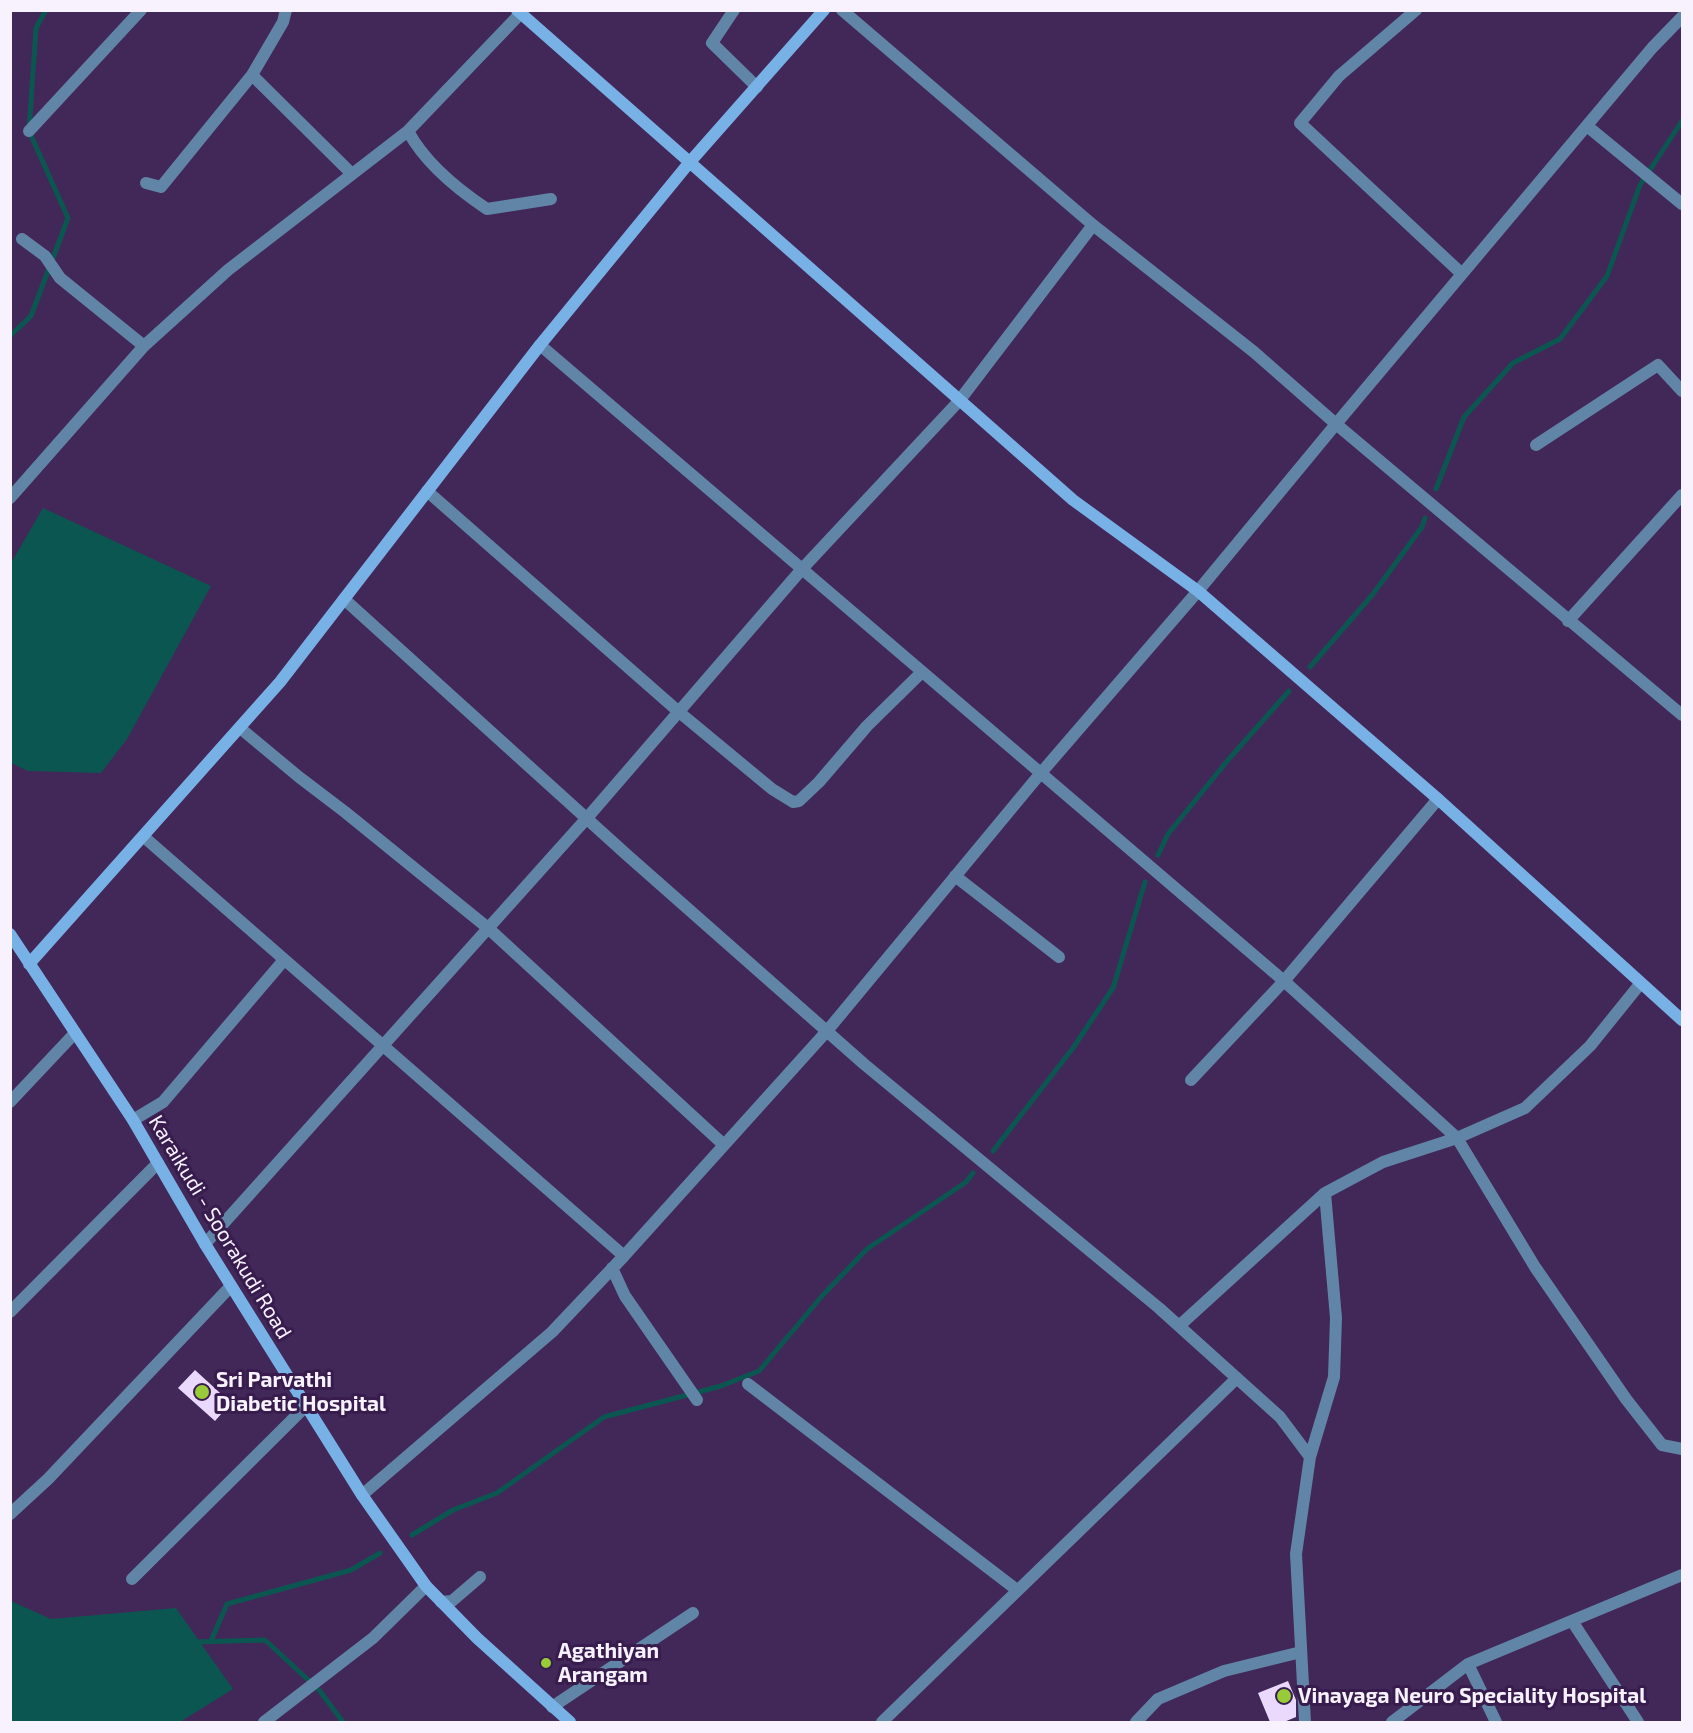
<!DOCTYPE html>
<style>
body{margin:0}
#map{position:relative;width:1693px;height:1733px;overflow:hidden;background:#422759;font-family:"Exo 2",sans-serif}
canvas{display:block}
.frame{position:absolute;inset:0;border:12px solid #f8f2ff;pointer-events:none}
</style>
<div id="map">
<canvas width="1693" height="1733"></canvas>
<div class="frame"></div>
</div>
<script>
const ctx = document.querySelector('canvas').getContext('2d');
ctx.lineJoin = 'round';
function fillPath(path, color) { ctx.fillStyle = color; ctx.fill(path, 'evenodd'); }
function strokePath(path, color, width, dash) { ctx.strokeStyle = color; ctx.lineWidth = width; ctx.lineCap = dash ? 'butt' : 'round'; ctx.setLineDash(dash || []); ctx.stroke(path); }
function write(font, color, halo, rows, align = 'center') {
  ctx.font = font + ' "Exo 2",sans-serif'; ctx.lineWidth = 6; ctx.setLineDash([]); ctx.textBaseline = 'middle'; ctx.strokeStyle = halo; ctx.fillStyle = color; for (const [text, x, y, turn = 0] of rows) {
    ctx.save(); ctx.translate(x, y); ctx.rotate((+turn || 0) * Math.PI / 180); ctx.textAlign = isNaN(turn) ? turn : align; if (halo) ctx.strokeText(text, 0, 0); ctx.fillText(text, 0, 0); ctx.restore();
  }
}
fillPath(new Path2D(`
 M43,508L211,586L127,739L101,773L28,771L11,763V563Z
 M11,1601L51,1619L176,1608L233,1689L180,1722H11Z`), '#0c5651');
strokePath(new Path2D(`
 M10,336L31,316L68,218L29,131L36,28L46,10
 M1436,489L1464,417L1513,363L1560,339L1607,276L1640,185L1682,121
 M1310,667L1373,594L1422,527L1425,518
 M1158,855L1168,834L1228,760L1289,691
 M993,1151L1073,1048L1113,988L1145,882
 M412,1535L453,1510L497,1493L604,1417L721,1386L759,1371L822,1296L867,1249L966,1182L973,1173
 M211,1641L227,1604L351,1570L380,1553
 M195,1642L265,1640L319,1690L343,1722`), '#0c5651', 5);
fillPath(new Path2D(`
 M195,1370L231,1403L215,1421L178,1388Z
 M1288,1681L1296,1700V1717L1284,1722H1270L1258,1693Z`), '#ead9fc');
strokePath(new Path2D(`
 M734,10L712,43L757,87
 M842,10L1093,225L1254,352L1336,424L1682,715
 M1416,10L1339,76L1300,123L1462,274
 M252,75L351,173
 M1587,126L1682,204
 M29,131L141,10
 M408,131C425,163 457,189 487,209L551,199
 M146,183L161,187L252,75L283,22L286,10
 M22,239L45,256L60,278L144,346
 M540,345L1284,981L1457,1138L1535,1267L1626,1399L1662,1445L1682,1449
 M1536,445L1658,365L1682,391
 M427,491L679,712L772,789L793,802L799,801L819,782L867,726L922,672
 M10,498L144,346L228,270L408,131L520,14
 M344,599L627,855L864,1064L1159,1308L1280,1417L1310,1457L1296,1554L1305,1722
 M1568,621L1682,495
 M240,728L299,777L345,812L488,928L724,1145
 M144,837L624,1256
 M955,876L1059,957
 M1191,1080L1284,981L1438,799
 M10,1102L75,1033
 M133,1120L163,1102L284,960
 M205,1244L587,818L802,569L959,401L1093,225
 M612,1268L625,1296L697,1400
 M10,1312L158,1163
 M1179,1326L1325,1193L1383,1162L1457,1138L1525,1108L1590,1046L1640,984
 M748,1384L1017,1590
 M1310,1457L1334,1377L1336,1318L1325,1193
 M362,1495L552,1332L624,1256L827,1031L1040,774L1198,591L1336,424L1652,48L1682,17
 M10,1514L48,1479L231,1286
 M132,1579L306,1406
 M441,1602L452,1601L480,1577
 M1572,1621L1638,1722
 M1468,1664L1496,1722
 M552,1707L693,1613
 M264,1722L373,1638L426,1586
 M882,1722L1237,1378
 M1136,1722L1158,1699L1224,1671L1301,1652
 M1392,1722L1468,1664L1682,1575`), '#6185a6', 12);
strokePath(new Path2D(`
 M517,10L1073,500L1198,591L1438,799L1682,1020
 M10,934L133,1120L205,1244L362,1495L426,1586L477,1638L570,1722
 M29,964L280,682L540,345L689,163L824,10`), '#77b1e6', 12);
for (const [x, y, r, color] of [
 [202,1392,8,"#98cb37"],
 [546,1663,6,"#98cb37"],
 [1284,1696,8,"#98cb37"]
]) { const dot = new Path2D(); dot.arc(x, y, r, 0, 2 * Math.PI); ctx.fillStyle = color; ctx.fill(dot); strokePath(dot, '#371c4d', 2); }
write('21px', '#f8f2ff', '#371c4d', [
 ["Karaikudi - Soorakudi Road",220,1227,59]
]);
write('bold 21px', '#f8f2ff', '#371c4d', [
 ["Sri Parvathi",216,1380],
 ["Diabetic Hospital",216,1404],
 ["Agathiyan",558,1651],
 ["Arangam",558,1675],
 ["Vinayaga Neuro Speciality Hospital",1298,1696]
], 'left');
</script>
